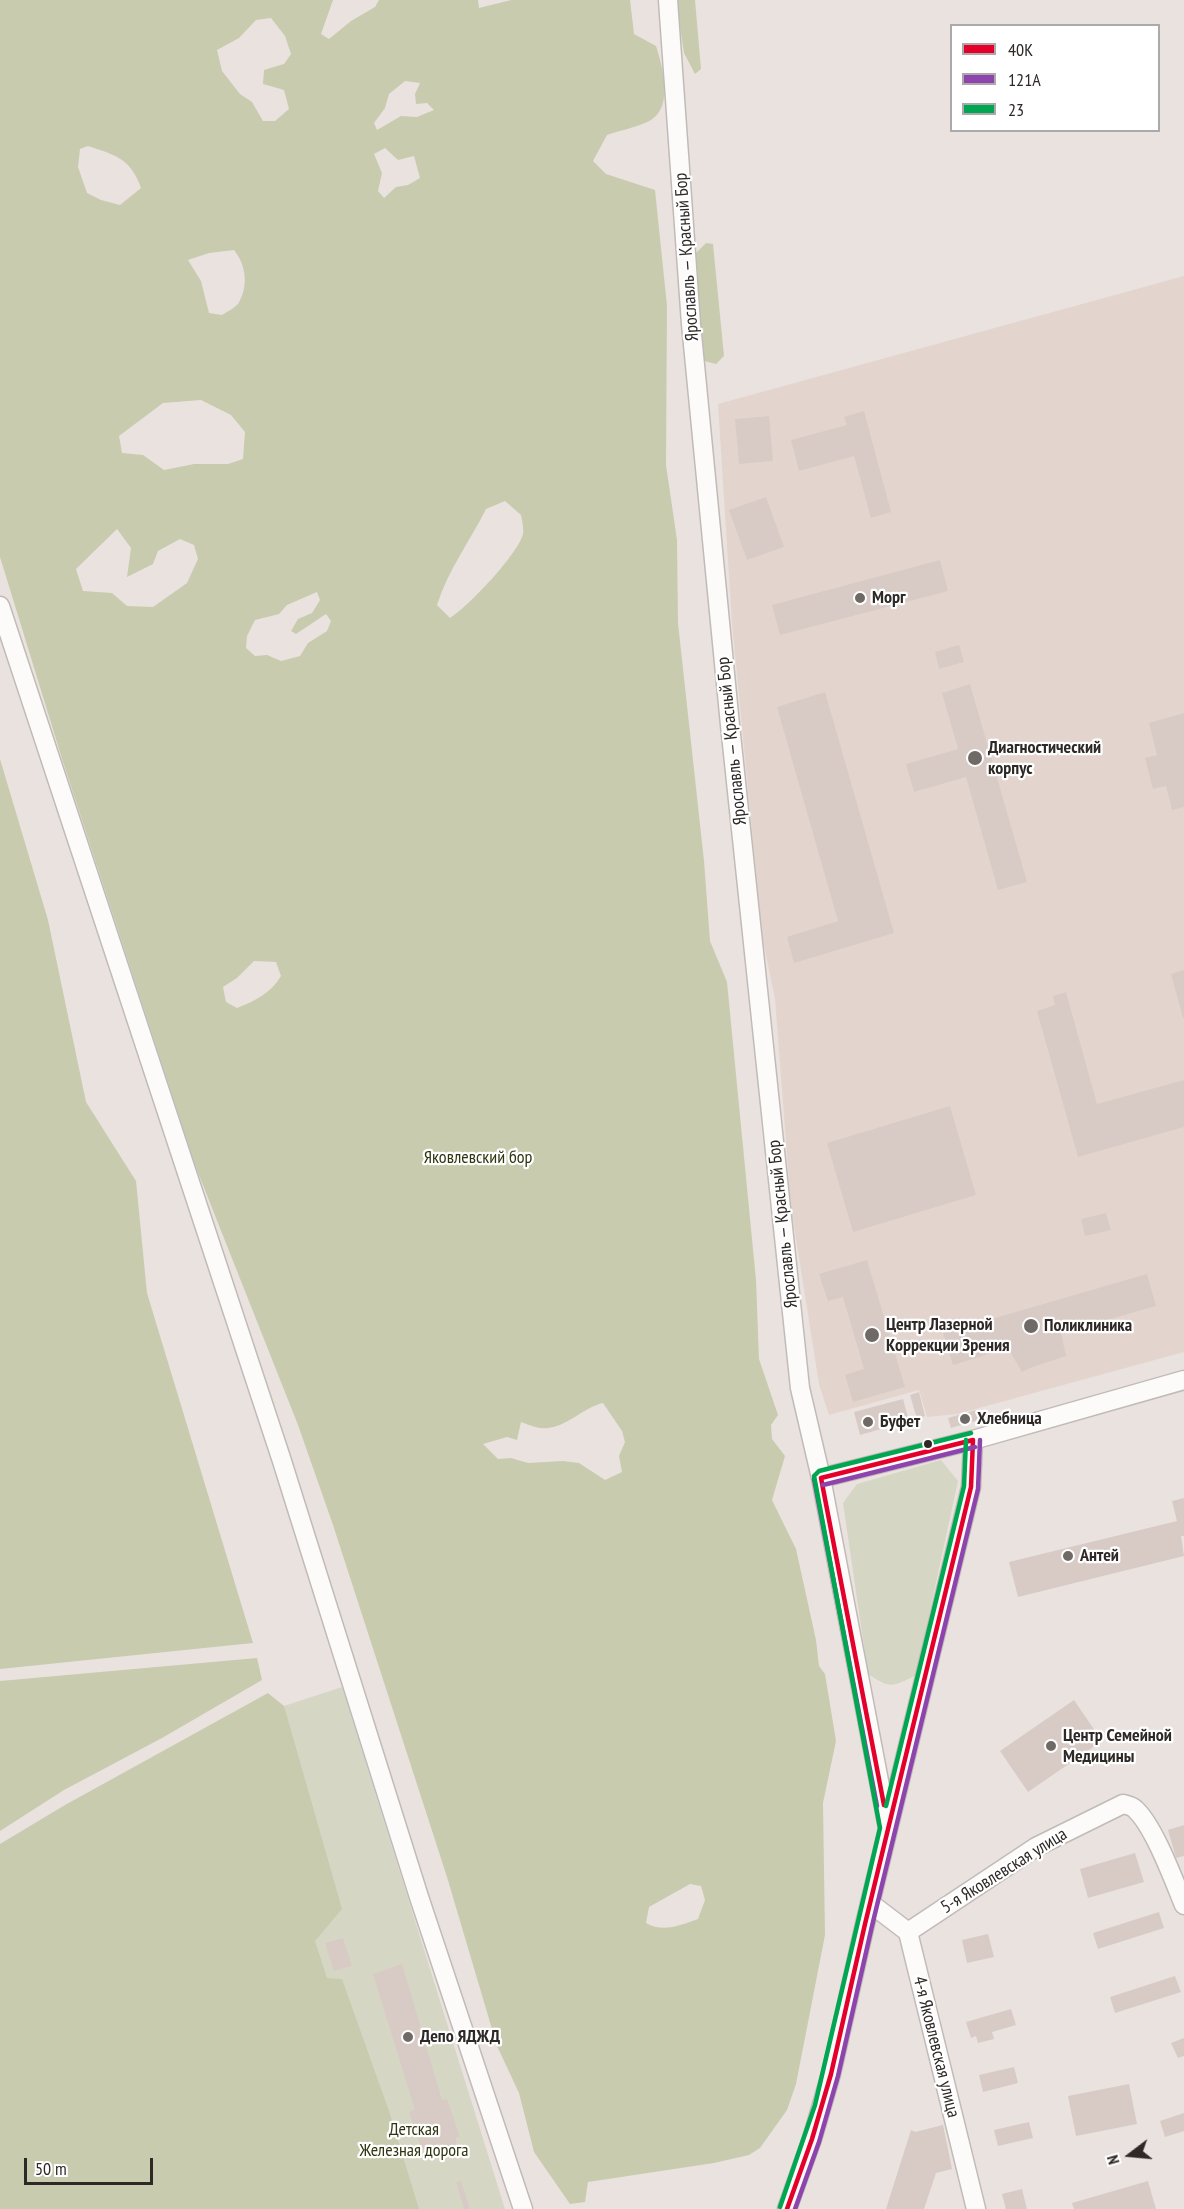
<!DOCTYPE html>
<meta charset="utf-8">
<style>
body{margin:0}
#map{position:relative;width:1184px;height:2209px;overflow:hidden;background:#eae2df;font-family:"PT Sans Narrow",sans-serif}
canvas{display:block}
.legend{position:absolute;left:950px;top:24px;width:210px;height:108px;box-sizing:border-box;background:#fff;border:2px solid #aba9a9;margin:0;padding:8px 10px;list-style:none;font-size:18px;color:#2e2927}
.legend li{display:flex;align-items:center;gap:12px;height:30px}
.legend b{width:30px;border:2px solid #aba9a9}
.north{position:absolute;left:1100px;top:2125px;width:60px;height:60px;-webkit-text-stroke:4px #fff;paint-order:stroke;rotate:254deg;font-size:16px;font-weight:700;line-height:24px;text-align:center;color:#2e2927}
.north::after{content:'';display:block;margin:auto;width:21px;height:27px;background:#2e2927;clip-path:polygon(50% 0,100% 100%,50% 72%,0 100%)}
.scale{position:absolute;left:24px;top:2158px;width:129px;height:27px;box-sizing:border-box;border:3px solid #2e2927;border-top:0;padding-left:8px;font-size:18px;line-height:21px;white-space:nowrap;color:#2e2927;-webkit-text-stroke:4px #fff;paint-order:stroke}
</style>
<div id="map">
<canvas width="1184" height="2209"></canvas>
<ul class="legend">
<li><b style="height:8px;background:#e4002b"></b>40К</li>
<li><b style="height:8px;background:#8e44ad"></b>121А</li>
<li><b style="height:8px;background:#00a651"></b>23</li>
</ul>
<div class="north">N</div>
<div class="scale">50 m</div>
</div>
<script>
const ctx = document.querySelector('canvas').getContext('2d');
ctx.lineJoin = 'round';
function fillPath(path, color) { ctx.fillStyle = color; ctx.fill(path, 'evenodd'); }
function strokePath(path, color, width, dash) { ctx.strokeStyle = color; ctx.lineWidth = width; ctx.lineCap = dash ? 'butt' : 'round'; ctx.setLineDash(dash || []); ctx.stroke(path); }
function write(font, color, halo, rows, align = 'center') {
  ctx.font = font + ' "PT Sans Narrow",sans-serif'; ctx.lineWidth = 4.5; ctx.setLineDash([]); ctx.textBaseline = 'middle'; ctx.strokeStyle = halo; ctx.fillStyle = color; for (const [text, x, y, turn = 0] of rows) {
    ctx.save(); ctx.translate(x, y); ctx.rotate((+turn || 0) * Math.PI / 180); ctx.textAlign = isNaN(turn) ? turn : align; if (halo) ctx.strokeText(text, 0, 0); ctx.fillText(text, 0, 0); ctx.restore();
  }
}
fillPath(new Path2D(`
 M1184,276V1352L957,1414L927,1417L919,1390L829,1415L819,1384L791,1207L775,999L762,936L732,623L718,404Z`), '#e3d5ce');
fillPath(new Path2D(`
 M941,1460L958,1481L916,1675C893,1687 890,1689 868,1674L843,1503L857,1484Z
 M342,1687L505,2209H362L300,1941L284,1706Z`), '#d6d6c5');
fillPath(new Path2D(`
 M0,0H333L321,34L329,39L351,21L375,7L379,0H478L479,8L511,0H630L634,34L656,46C662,65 674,106 651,120C639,127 621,130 607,135L593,161L606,174L655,190L667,306L666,465L677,540L678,623L704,861L710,941L727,982L756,1280L759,1359L778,1415L771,1425L772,1439L785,1456L772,1500L796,1549L816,1640L819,1666L825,1674L836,1741L823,1803L825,1935L796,2084L787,2110L760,2148L749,2155L714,2163L588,2182L585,2202L570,2204L534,2152L519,2093L497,2046L447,1877L333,1525L298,1425L195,1165L63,762L0,557ZM271,18L285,36L291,54L284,64L264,70L263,84L284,90L289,109L275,121H263L252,102L240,94L222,71L217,50L239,38L256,20ZM405,81L420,83L415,94L416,104L427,103L434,110L417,117L401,116L377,130L374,123L385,108L389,94ZM88,146C116,155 131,159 141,188L120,205L101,200L87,193L78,167L80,149ZM385,148L398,160L414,156L420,178L408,185L396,187L384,198L378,191L382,173L374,154ZM234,250C246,265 249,286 238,304C234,308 227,312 222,315L209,313L201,281L188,260L209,253ZM201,400L231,415L245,432L243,459L228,464H194L164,470L143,455L122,453L119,436L163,403ZM505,501L521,515C522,520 524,529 523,534C518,554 468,607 450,618L437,605C448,570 470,541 486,509ZM117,529L131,548L127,577L153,564L158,551L180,539L194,545L198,559L187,583L153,607L127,606L112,593L83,591L76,569ZM317,592L320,600L312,613L298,619L291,631L296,634L326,614L331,621L327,631L308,643L300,656L281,661L267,655L255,656L246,648L247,636L255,620L279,614L287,605ZM254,961L276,962L281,976C271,993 255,1001 237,1008L226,1002L223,987L237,978ZM603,1403L622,1431L625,1442L619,1456L622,1472L605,1480L579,1463L563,1461L528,1463L511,1458L498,1459L483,1444L507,1437L517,1440L521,1422C527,1424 534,1427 540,1428C564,1431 581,1408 603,1403ZM690,1884L701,1886L705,1900L698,1919C681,1925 663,1933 646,1923L649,1907Z
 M676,0H695L701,69L695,74L684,53Z
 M706,243L713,244L724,356L716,364L704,361L695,254Z
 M0,759L48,920L86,1102L136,1181L147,1293L253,1643L0,1669Z
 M257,1658L262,1680L162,1738L64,1790L0,1831V1681Z
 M268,1693L284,1706L342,1909L315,1941L327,1978L342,1979L390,2114L419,2209H0V1844L65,1805Z`), '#c9cbaf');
fillPath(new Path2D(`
 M864,411L891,512L871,518L854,456L799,471L791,440L847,425L844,417Z
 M769,416L773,461L739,464L735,419Z
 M766,497L784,547L747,560L729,510Z
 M940,560L948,591L780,635L772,605Z
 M959,645L964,662L939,669L935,652Z
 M970,684L1027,882L998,890L966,777L914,792L906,764L958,749L942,693Z
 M825,692L894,933L794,963L787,937L838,921L777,707Z
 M1184,713V807L1172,810L1166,786L1153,789L1145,758L1157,755L1149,723Z
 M1184,970V1018H1183L1171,974Z
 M1066,992L1097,1104L1184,1080V1127L1078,1157L1037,1011L1055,1005L1053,996Z
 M950,1106L976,1195L853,1232L827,1143Z
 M1106,1213L1111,1230L1085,1236L1081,1219Z
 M867,1260L905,1387L853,1402L845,1375L864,1369L843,1297L828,1301L819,1274Z
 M1147,1274L1156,1306L1061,1333L1066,1356L1030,1368L1022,1372L1008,1348L953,1365L943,1333Z
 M919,1392L925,1416L917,1419L910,1395Z
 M903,1399L909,1421L860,1435L854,1412Z
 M979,1409L982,1419L951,1428L948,1418Z
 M1184,1498V1536H1181L1184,1556L1018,1597L1009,1562L1177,1521L1172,1501Z
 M1074,1700L1102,1741L1028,1792L1000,1751Z
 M1184,1825V1856L1176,1858L1168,1830Z
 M1135,1853L1144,1882L1088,1898L1080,1869Z
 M1159,1912L1164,1928L1098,1949L1093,1933Z
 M988,1934L994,1957L967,1963L962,1940Z
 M343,1938L352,1966L334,1971L325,1943Z
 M402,1964L442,2100L447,2099L460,2137L456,2138V2144L450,2149L444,2148L440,2143L422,2150L409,2112L415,2110L373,1974Z
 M1175,1976L1181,1992L1115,2013L1110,1997Z
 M1011,2009L1016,2025L992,2032L994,2039L978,2043L976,2036L971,2038L966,2022Z
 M1184,2038V2056L1178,2058L1171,2043Z
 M1014,2067L1018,2083L983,2092L979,2075Z
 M1129,2084L1137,2124L1076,2136L1068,2096Z
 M1184,2113V2131L1165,2137L1160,2121Z
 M1029,2122L1033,2138L998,2146L994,2130Z
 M943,2125L952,2169L936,2173L924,2209H886L911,2130L915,2132Z
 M461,2181L470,2209H464L456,2182Z
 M1148,2181L1156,2209H1074L1072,2203Z
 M1022,2189L1027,2209H1006L1002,2194Z`), '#d8cbc6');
const minor = new Path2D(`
 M668,0L691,324L730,725L800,1388L821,1478L888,1828
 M0,606L281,1458L419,1897L523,2209
 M821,1478L973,1440L1184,1380
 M870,1903L908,1932L976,2209
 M908,1932L1036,1847L1123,1804C1127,1805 1132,1806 1135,1809C1154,1826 1174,1881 1184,1905
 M787,2209L812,2139L831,2074L865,1924L971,1487L973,1440`);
strokePath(minor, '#c1bbb8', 21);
strokePath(minor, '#fcfbfa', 18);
strokePath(new Path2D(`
 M821,1478L884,1805
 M821,1478L973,1440
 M787,2209L812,2139L831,2074L865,1924L971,1487L973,1440`), '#e4002b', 4.5);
strokePath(new Path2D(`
 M814,1479L877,1806
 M823,1485L975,1447
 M795,2209L819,2142L838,2076L872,1926L978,1489L980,1440`), '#8e44ad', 4.5);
strokePath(new Path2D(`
 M886,1806L964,1486L966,1440
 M780,2207L815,2105L880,1828L814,1476L819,1471L971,1433`), '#00a651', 4.5);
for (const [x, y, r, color] of [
 [860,598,6,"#706a67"],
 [975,758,8,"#706a67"],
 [1031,1326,8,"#706a67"],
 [872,1335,8,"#706a67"],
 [965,1419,6,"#706a67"],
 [868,1422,6,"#706a67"],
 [928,1444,5,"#2e2927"],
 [1068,1556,6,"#706a67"],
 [1051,1746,6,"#706a67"],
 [408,2037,6,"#706a67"]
]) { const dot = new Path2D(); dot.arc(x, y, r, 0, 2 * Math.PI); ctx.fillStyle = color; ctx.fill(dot); strokePath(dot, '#fff', 2); }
write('18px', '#2e2927', '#fff', [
 ["Ярославль — Красный Бор",687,257,-94],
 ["Ярославль — Красный Бор",732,741,-96],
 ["Ярославль — Красный Бор",783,1224,-96],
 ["5-я Яковлевская улица",1004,1871,-32],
 ["4-я Яковлевская улица",936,2047,76]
]);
write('bold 18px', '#2e2927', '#fff', [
 ["Морг",872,598],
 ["Диагностический",988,748],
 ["корпус",988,769],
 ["Центр Лазерной",886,1325],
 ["Коррекции Зрения",886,1346],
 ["Поликлиника",1044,1326],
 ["Хлебница",977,1419],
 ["Буфет",880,1422],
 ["Антей",1080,1556],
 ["Центр Семейной",1063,1736],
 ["Медицины",1063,1757],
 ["Депо ЯДЖД",420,2037]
], 'left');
write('18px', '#2f350f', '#fff', [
 ["Яковлевский бор",478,1158],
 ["Детская",414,2130],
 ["Железная дорога",414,2151]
]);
</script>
